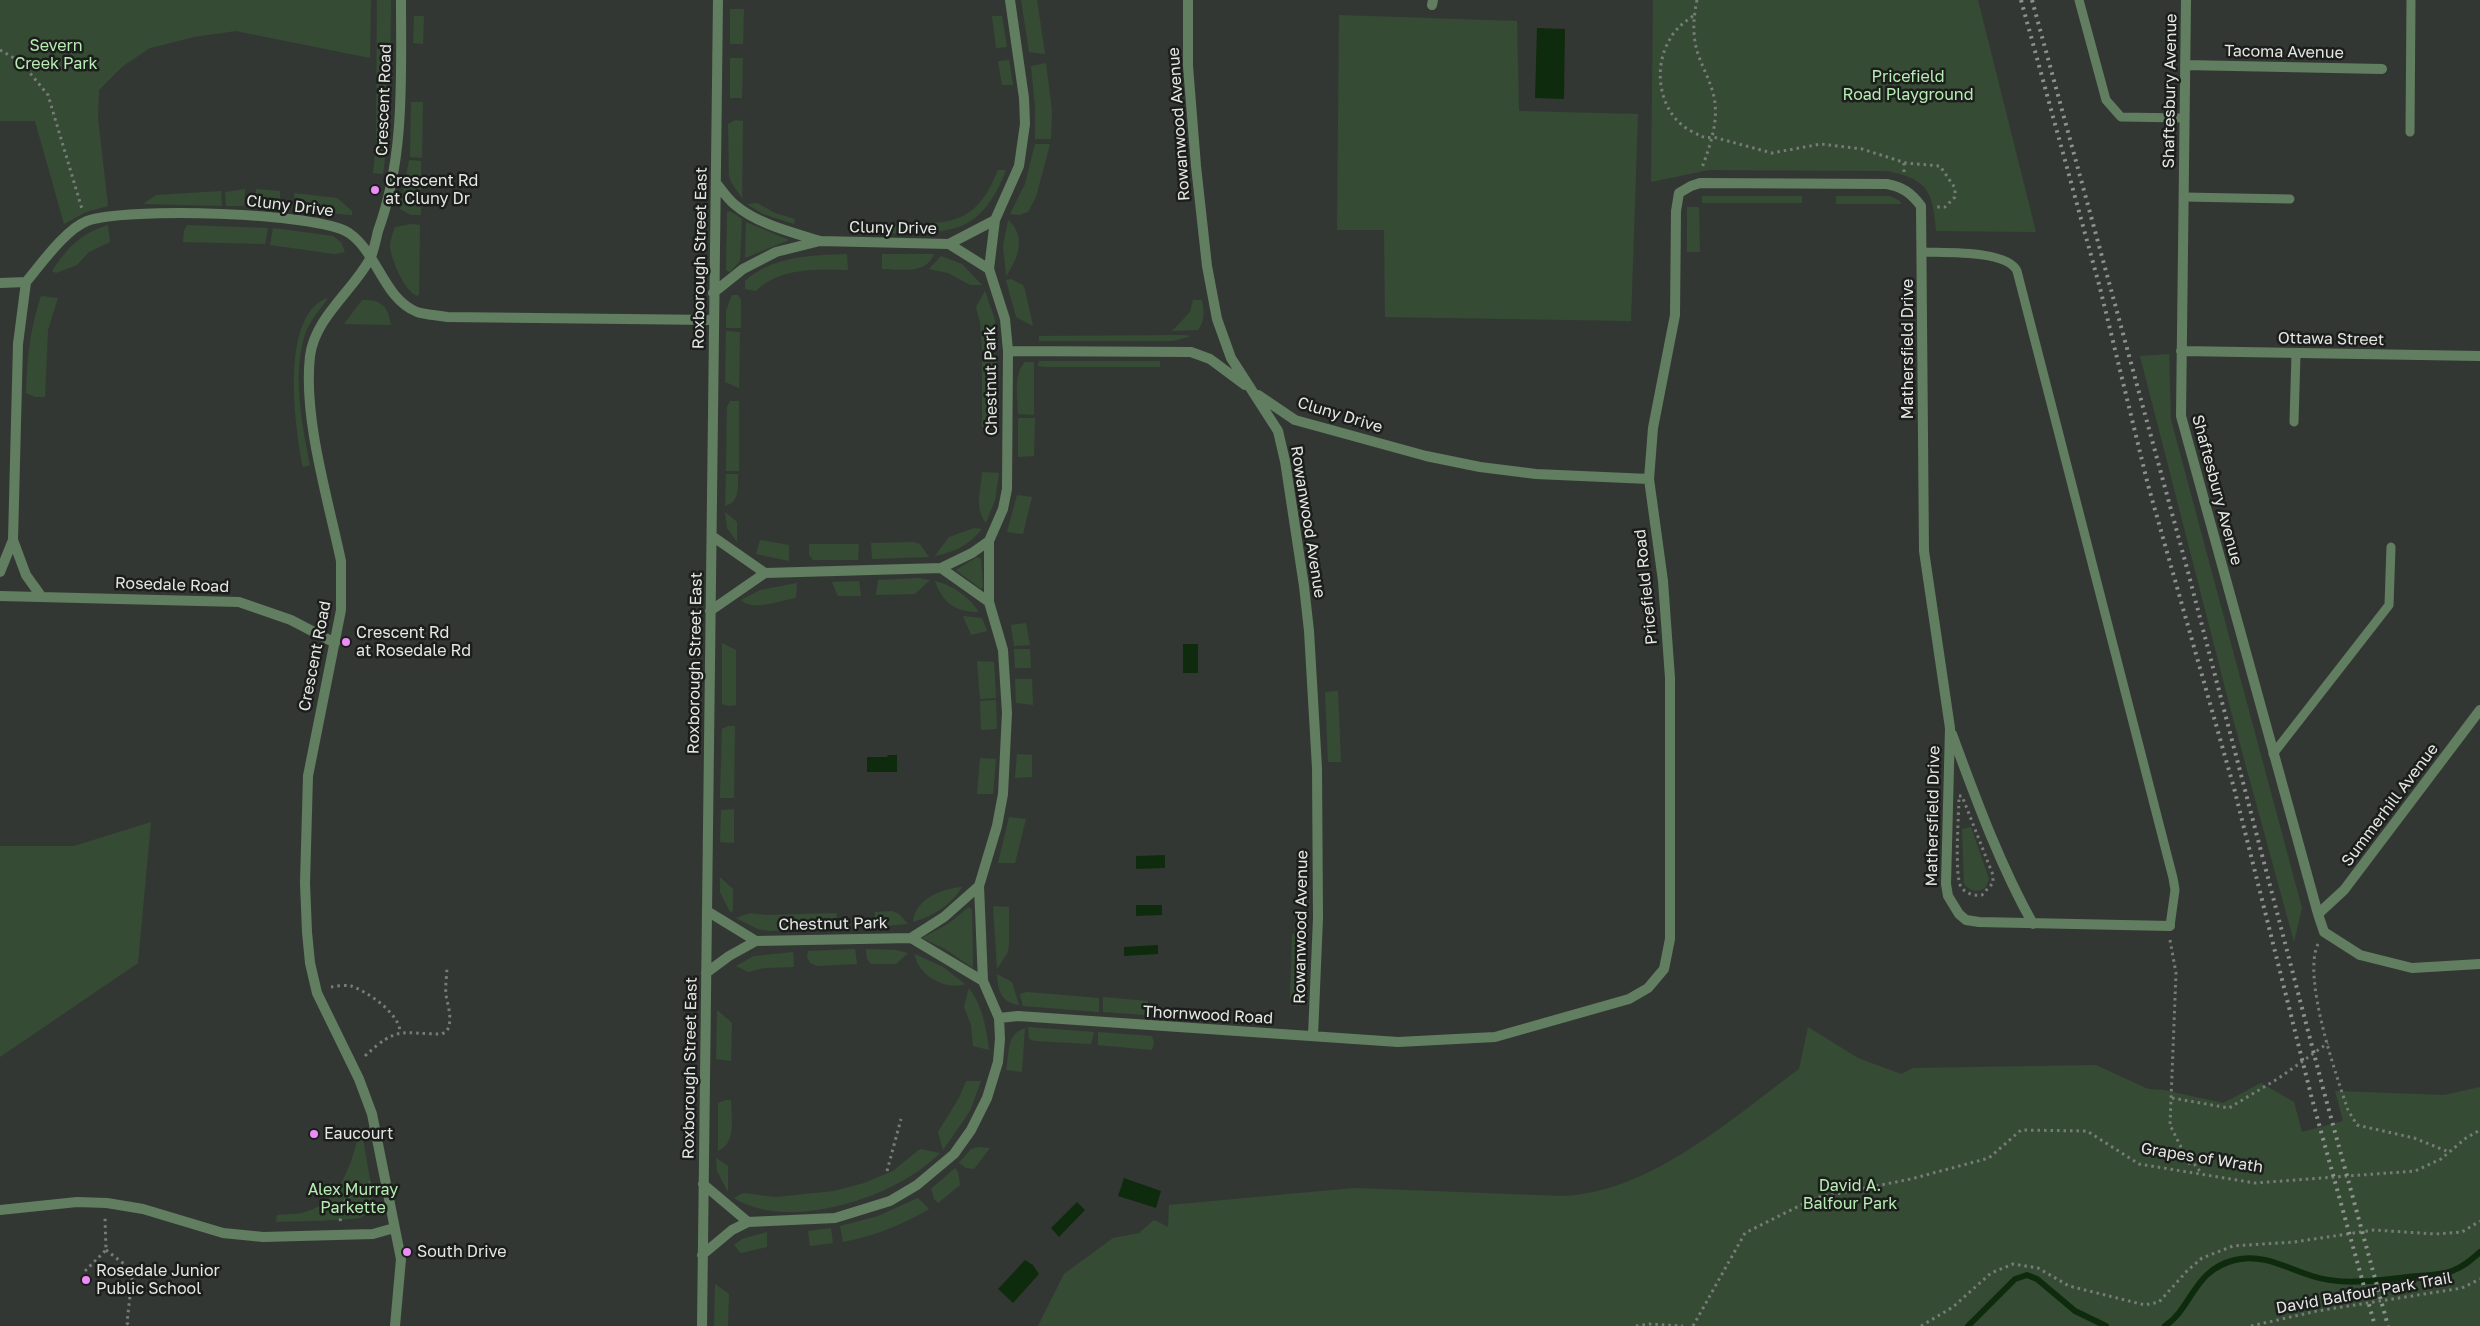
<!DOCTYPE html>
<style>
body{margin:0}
canvas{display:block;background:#333733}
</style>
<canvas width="2480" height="1326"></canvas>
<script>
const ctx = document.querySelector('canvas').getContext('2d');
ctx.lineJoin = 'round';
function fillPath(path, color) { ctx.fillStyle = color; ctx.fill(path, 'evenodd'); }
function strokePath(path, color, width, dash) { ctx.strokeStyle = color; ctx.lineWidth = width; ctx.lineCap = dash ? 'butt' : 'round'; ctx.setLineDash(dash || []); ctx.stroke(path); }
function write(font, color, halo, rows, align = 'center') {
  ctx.font = font + ' "Golos Text",sans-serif'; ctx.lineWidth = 5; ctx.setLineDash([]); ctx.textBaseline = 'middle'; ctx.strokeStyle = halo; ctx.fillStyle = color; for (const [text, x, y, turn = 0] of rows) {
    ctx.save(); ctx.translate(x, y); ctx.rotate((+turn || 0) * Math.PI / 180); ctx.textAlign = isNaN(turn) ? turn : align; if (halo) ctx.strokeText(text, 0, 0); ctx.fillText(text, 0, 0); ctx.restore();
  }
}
fillPath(new Path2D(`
 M0,0H371L370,58L236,31L194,37L150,48L123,66L99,90L98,118L108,206L86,212L64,224L35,121H0Z
 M377,0H391L390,121L383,174L373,173L376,143Z
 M1021,0H1037L1045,54L1029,52Z
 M1653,0H1978L2036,232L1936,231C1933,192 1929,180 1888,171L1709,170L1651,182Z
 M730,9H744L743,44H730Z
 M1339,15L1517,21L1519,111L1638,114L1631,321L1385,317L1384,230H1337Z
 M414,16H424L423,44L413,43Z
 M992,16H1002L1007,47L996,48Z
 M730,58H743L742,98H730Z
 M1009,60L1013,85H1002L998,61Z
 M1046,63L1052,111L1051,139H1035V107L1031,66Z
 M411,102H423L422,158L410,157Z
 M735,120L743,121L742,198L731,182L729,175L728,124Z
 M1035,144H1050L1036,197L1028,212L1019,215L1010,214L1025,184Z
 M409,160L421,161V215H411L400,209Z
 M998,170H1006C991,208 974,230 931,232V223C969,222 984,204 998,170Z
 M245,189L244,206H226L225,192Z
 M256,189L280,191V209L256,207Z
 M221,191L222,206L143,204L156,195Z
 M294,193L337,198L352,211V215L295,211Z
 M1702,196H1802V203H1702Z
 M1836,196H1890L1900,201L1901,204H1836Z
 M757,203L775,213L795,219L794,224L763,214L747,204Z
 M1687,207H1699L1700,252H1687Z
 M730,211L742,219L740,261L730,272L726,270L727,212Z
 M1008,220C1027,236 1018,259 1006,276L1003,246Z
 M746,222L789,240L745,258Z
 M885,223H920V233L884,234Z
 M411,224L420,225L419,294L417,296C404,290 392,261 390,247C390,240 393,233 395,227Z
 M108,225L110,242L89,252L77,265L56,273L52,271C68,247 80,234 108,225Z
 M187,225L268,228L265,244L183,242L184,231Z
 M273,228L333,236L341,242L345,252L335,254L270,245Z
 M847,254L848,270C817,269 779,268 756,291L745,289V281C773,256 812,255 847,254Z
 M882,254H934C926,275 901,269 882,269Z
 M941,256L962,264L982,285H970L948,273L929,269Z
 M1011,279L1023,285L1025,290L1033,326L1016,317L1006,280Z
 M985,291L995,320L997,348L982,350L980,322L976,307Z
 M732,295H738L741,300V328H726V311Z
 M41,296L58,298L48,330L45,397H35L26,393C27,357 30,330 41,296Z
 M328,298C320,309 310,321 305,334C292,375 302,425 310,465L303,467C295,428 279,314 328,298Z
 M362,300C382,299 388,307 391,325L344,324Z
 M1193,300H1202C1204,312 1205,320 1198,330L1172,331L1190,312Z
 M726,331L740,332L739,388L725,382Z
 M1184,335L1191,336L1173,341H1039V336Z
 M2169,354L2171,420L2302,908L2294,942L2232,715L2140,356Z
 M982,361H997L998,426L982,427Z
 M1039,361H1160V367H1047L1038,366Z
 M1025,362H1034V415L1018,414C1018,399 1013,373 1025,362Z
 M730,401H739V471H726L727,407Z
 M1018,418H1035L1034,456L1018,457Z
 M982,472L999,473L995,500L986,523C974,507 981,491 982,472Z
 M726,474H738C738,487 740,502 725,506Z
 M1017,495L1032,497L1023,534L1007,532Z
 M725,512L737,522V542L727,528Z
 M974,528L982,529C969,545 955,552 935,556L949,537Z
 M760,540L789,545V561L756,554Z
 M914,542L920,544L929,557L872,559L871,543Z
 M809,544H859L858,560H813L809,555Z
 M977,557L981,559L983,587L981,589L956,570Z
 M918,578L930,580L915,594L876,595L878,580Z
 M859,581L861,596H838L832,582Z
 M935,581C954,586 968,596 979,612C955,612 943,603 935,581Z
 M797,583L796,598C780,600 754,612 741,600L760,590Z
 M963,616L982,618L987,631L971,635Z
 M1026,623L1030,645L1014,646L1011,625Z
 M722,643L736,650V705L729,706L722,704Z
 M1014,649H1030L1031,668H1015Z
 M977,661L994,662L996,698L980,699Z
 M1015,679H1032L1033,705L1016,703Z
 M1338,691L1341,762H1328L1325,692Z
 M996,700L997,729L981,730L980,701Z
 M728,726H735L734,798H720L722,729Z
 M1017,754L1032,755V777L1015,778Z
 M980,758L996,759L993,794H977Z
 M734,809V843L720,842L721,810Z
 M1009,817L1026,819L1015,863H998Z
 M151,822L138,963L0,1057V846H74Z
 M1971,827L1989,879L1986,887C1978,893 1971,892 1964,884L1962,829Z
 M720,877L733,889V911L730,912L720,892Z
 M962,887C951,905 934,916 913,922C915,899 943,888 962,887Z
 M993,906L1009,907V945L1008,952L997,969Z
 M969,907L972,910L973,968L945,949L922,938L948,924Z
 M892,911L899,914L908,924L874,927L875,912Z
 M750,913L765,915L837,913L835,928L769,931L758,929L736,918Z
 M1298,931H1307L1304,992L1301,1005L1294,1006L1290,997L1292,934Z
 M855,949L857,964L817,966L810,963L807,957L808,951Z
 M866,949L896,950L908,953L896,964H871L867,959Z
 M793,952L794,967L764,968L748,972L736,966L754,956Z
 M915,954L943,967L965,984C946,991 917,975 915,954Z
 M997,974L1012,982L1019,1005C1000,1002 998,990 997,974Z
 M969,988C983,1007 986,1027 989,1050L973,1046L971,1025L964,1007Z
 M1027,992L1099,998V1012L1023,1006L1020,994Z
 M1103,997L1148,1001L1146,1015L1103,1012Z
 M717,1010L732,1023L731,1061L716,1059Z
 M1028,1027L1094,1032L1091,1044L1035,1041L1029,1039Z
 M1808,1027L1858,1058L1901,1074L1913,1068L2096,1065L2148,1089L2164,1090L2223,1103L2261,1083L2294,1102L2302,1132L2343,1121L2335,1091L2444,1095L2480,1087V1326H1038L1064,1274L1113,1238L1139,1233L1154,1220L1168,1227L1169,1205L1354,1188L1562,1196C1650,1193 1731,1119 1799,1069Z
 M1025,1028L1022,1072L1006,1070C1010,1054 1005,1035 1025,1028Z
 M1098,1032L1152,1036L1154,1042L1152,1050L1098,1045Z
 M966,1081H981L970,1111L943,1150L938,1132L959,1098Z
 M726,1100H731C731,1118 737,1143 718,1151V1103Z
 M363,1139L373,1197C372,1205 369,1212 362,1217C355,1221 290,1221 276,1222L277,1215C287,1214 299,1215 308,1211C338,1202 351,1167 357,1140Z
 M979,1147L990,1148L974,1169L966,1168L959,1163L971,1149Z
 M920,1149L940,1153C897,1197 789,1233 734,1198L743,1193L775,1197L834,1191L864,1183L893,1171Z
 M716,1158L728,1166V1192L717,1171Z
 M955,1168L958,1172L960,1185L938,1203L934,1199L931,1189Z
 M918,1198L929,1209C902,1225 874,1236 843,1242L840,1226L878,1216Z
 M831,1228L833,1243L810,1246L808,1231Z
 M767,1232V1247L741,1253L734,1245L742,1239Z
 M715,1284L729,1294L728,1326H714Z`), '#354b34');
fillPath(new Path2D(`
 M1537,28L1565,29L1564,99L1535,98Z
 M1183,644H1198V673H1183Z
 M888,755H897V772H867V757H887Z
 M1165,855V868L1136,869V856Z
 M1136,905H1162V915L1136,916Z
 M1158,945V954L1124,956V947Z
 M1124,1178L1161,1191L1156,1208L1118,1196Z
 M1077,1202L1085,1210L1059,1237L1051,1228Z
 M1025,1260L1033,1265L1039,1274L1013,1303L998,1289Z`), '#0e2b0d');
strokePath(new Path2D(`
 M1968,1326L2015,1279L2027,1275L2037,1279L2075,1311L2106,1326
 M2165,1326C2193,1307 2193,1270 2235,1260C2263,1253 2286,1268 2312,1276C2345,1287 2384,1279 2418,1276C2429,1275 2442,1275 2452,1271C2463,1267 2471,1260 2480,1252`), '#0e2b0d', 6);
strokePath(new Path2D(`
 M1697,0C1693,19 1692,38 1699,57C1704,70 1711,83 1714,97C1719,122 1710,145 1702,168
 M1693,16C1683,23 1674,30 1669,41C1652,70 1660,115 1691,131C1699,135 1704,139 1713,137L1772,153L1821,144L1862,149L1906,163L1940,166L1955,188V197L1945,207H1936
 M0,50L21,62L48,95L82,209
 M1904,172V162
 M1959,796H1962L1993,875V883L1982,895C1975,896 1966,894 1961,887C1954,875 1959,813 1959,796Z
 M2170,940L2176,973L2170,1125L2190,1165H2195L2202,1174
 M2318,944C2302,977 2336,1075 2348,1110L2357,1125L2414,1138L2449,1152
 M331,987C337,986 345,985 351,986C367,991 400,1014 400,1032
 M365,1056C398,1025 401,1034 442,1034L447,1031C453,1019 448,1007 446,995C445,985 447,975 447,966
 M2172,1098L2229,1108L2279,1078L2328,1043
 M887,1171L901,1119
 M340,1221L346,1198L370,1182
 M106,1250L128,1267L132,1277L127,1323L130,1326
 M85,1271L106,1250L105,1218
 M1636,1326L1649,1324L1683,1326
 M1693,1326L1745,1233L1815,1198L1911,1179L1989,1158L2021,1130L2087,1131L2139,1164L2255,1183L2415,1171L2441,1159L2466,1138L2480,1130
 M1921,1326L1953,1307L1991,1273L2013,1264L2038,1268L2069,1286L2145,1305L2159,1302L2187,1271L2202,1258L2233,1246L2294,1242L2374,1230L2435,1234L2462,1232L2480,1221
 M2251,1326L2317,1311L2462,1288L2480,1279`), '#787c78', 3, [2.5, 4]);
strokePath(new Path2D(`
 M2079,0L2106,100L2121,117L2184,118
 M2410,132L2411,0
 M2184,197L2290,199
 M1923,252C1945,253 2007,250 2017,271L2173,878L2175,890L2170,926
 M2294,422L2296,354
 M2273,754L2389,605L2391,547`), '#627e60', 9);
strokePath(new Path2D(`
 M1188,0V66L1196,166L1207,266L1217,319L1231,358L1278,431L1285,461L1304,586L1309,631L1317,768L1318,918L1313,1036
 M2186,0L2181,416L2318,914L2324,932L2360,955L2412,968L2480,964
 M1432,5L1433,0
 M2185,65L2382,69
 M716,183C722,190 727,198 734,204C757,224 791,232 820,241
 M949,244L995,220
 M0,283L26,282C41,264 66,229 87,221C125,207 317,212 349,233C378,253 383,298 417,312C426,315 438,315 447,317L713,320
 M713,293L743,269L776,252L820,241L949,244L989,269
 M1008,351L1191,352L1210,359L1245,385
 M2181,351L2480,356
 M1258,395L1295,420L1426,456L1480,467L1536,474L1649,479
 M13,540L26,575L41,596
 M941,568L989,602
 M0,572L13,540L18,344L26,282
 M765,573L941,568L972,553L989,541
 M0,596L239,602L291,620L335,643
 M710,611L765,573L712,536
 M1952,734C1976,799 1999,863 2033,924
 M707,911L756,941
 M2318,914L2344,890L2480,710
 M911,938L983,981
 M706,973L729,956L756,941L911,938L944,917L979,886
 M999,1018L1018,1016L1398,1042L1495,1037L1629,999L1648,988L1664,969L1670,939V678L1663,581L1649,479L1653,428L1675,315L1676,211L1679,193L1691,186L1700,183L1887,184C1903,187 1911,193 1921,206L1924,551L1950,728L1946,884L1948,896L1959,914L1966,920L1979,922L2170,926
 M703,1184L748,1222
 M0,1210L77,1202L107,1203L143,1209L223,1233L263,1237L373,1234L394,1228
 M702,1255L732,1230L748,1222L835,1218L890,1201L917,1185L954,1154L971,1130L987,1098L998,1062L1000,1039L999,1018L983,981L979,886L997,826L1003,794L1007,713L1003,650L989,602V541L1003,509L1007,489L1008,351L1005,319L989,269L995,220L1019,166L1025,124L1024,98L1010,0
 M395,1326L401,1259L372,1114L359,1079L317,993L310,963L307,932L305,883L308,776L341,610V561C328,499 303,418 310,356C315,317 354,290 371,257C374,249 376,240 378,231C405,157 401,78 401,0
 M702,1326L718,0`), '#627e60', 10);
strokePath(new Path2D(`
 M2021,0L2100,288L2148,485L2234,788L2312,1099L2375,1326
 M2032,0L2188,572L2324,1092L2388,1326`), '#8d918d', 4, [2.5, 5]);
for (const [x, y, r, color] of [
 [375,190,5,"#ed8cf9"],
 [346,642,5,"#ed8cf9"],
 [314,1134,5,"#ed8cf9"],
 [407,1252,5,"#ed8cf9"],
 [86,1280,5,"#ed8cf9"]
]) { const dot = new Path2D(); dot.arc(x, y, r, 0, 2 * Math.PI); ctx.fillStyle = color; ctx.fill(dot); strokePath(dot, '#1c1e1c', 2); }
write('16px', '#b7ecb4', '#1c1e1c', [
 ["Severn",56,46],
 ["Creek Park",56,64],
 ["Pricefield",1908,77],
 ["Road Playground",1908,95],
 ["David A.",1850,1186],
 ["Balfour Park",1850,1204],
 ["Alex Murray",353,1190],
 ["Parkette",353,1208]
]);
write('16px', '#e4e7e4', '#1c1e1c', [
 ["Tacoma Avenue",2284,52,1],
 ["Shaftesbury Avenue",2170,91,-89],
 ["Crescent Road",384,100,-88],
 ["Rowanwood Avenue",1179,124,-94],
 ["Cluny Drive",290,206,7],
 ["Cluny Drive",893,228,1],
 ["Roxborough Street East",700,258,-89],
 ["Ottawa Street",2331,339,1],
 ["Mathersfield Drive",1908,349,-90],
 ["Chestnut Park",991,381,-91],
 ["Cluny Drive",1340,415,17],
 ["Shaftesbury Avenue",2217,490,75],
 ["Rowanwood Avenue",1308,522,81],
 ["Rosedale Road",172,585,2],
 ["Pricefield Road",1646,587,-96],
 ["Crescent Road",315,656,-79],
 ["Roxborough Street East",695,663,-89],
 ["Summerhill Avenue",2390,805,-53],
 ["Mathersfield Drive",1933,816,-89],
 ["Chestnut Park",833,924,-1],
 ["Rowanwood Avenue",1301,927,-89],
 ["Thornwood Road",1208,1015,3],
 ["Roxborough Street East",690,1068,-89],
 ["Grapes of Wrath",2202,1158,9],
 ["David Balfour Park Trail",2364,1293,-10]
]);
write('16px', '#e4e7e4', '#1c1e1c', [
 ["Crescent Rd",385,181],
 ["at Cluny Dr",385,199],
 ["Crescent Rd",356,633],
 ["at Rosedale Rd",356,651],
 ["Eaucourt",324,1134],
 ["South Drive",417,1252],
 ["Rosedale Junior",96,1271],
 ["Public School",96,1289]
], 'left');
</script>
